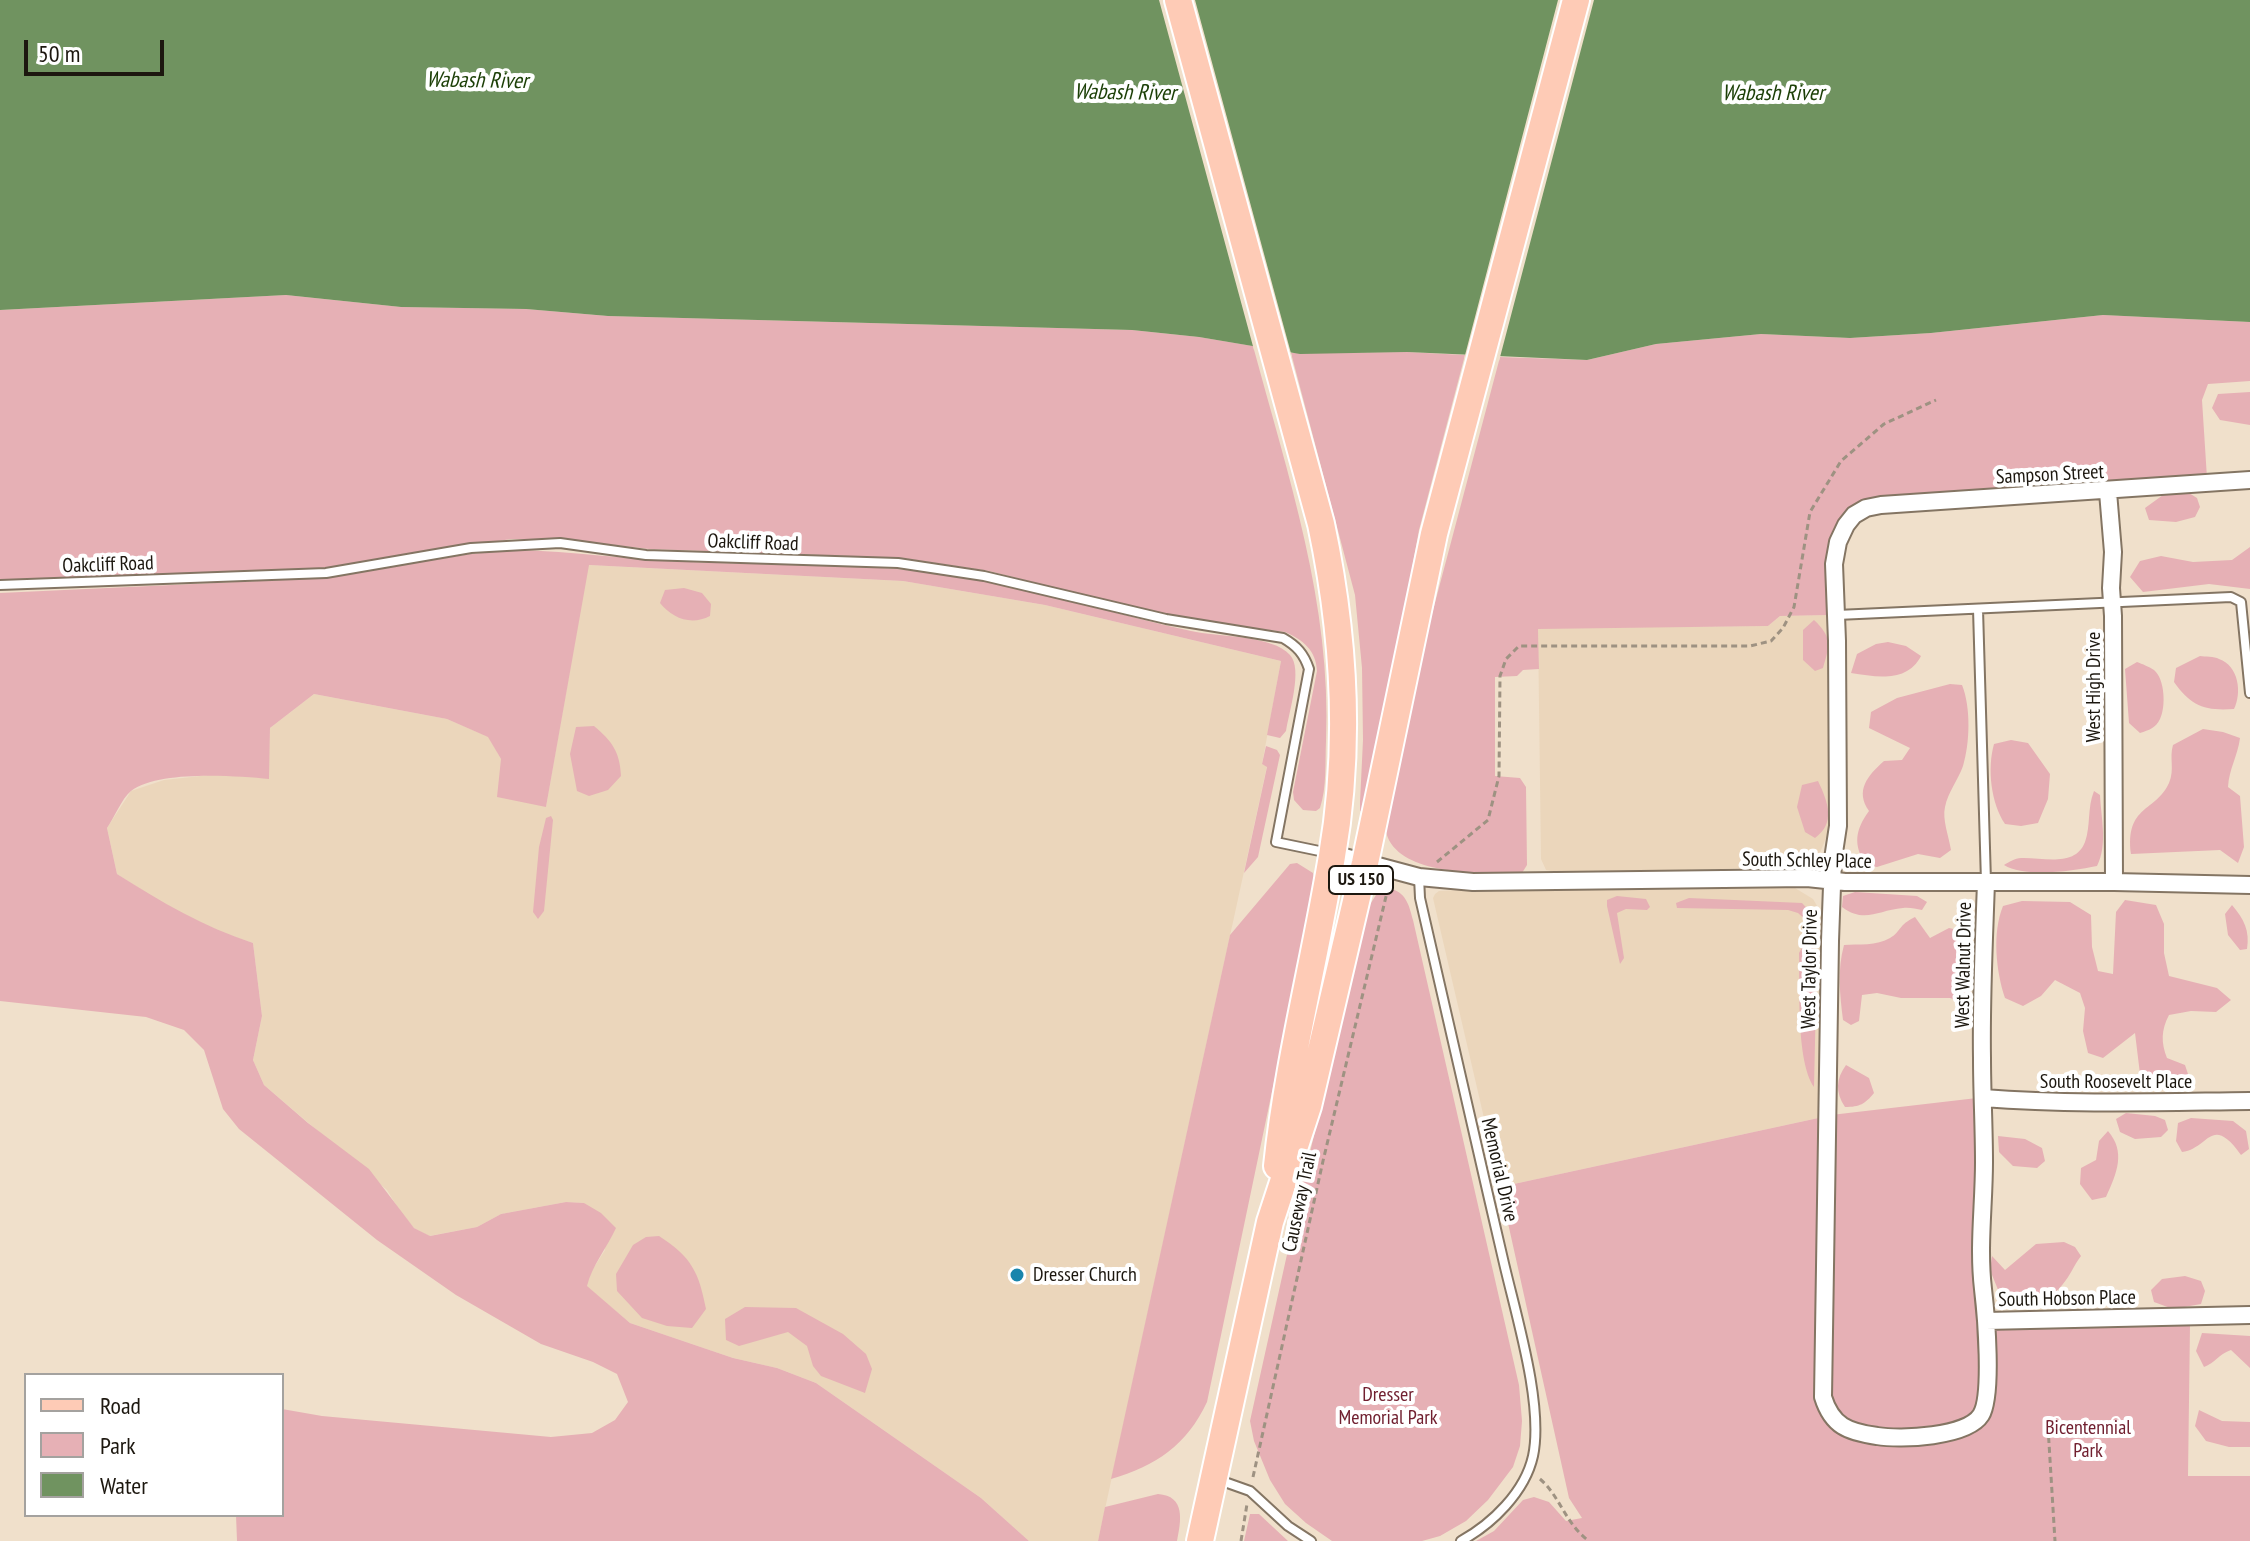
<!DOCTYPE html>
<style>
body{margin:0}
#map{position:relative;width:2250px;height:1541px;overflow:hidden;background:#f0e0cb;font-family:"PT Sans Narrow",sans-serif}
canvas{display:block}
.legend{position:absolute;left:24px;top:1373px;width:260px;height:144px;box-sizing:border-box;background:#fff;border:2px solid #a4a29f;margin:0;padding:10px 14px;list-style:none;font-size:24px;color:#1c170f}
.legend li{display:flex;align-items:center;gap:16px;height:40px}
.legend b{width:40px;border:2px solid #a4a29f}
.scale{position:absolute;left:24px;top:40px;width:140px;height:36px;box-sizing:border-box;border:4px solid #1c170f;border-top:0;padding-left:10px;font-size:24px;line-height:28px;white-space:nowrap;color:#1c170f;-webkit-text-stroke:6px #fff;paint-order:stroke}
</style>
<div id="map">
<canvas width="2250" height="1541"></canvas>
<ul class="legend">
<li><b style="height:10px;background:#fecbb6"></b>Road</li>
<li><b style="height:22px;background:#e6b0b5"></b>Park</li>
<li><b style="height:22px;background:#709360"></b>Water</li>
</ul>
<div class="scale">50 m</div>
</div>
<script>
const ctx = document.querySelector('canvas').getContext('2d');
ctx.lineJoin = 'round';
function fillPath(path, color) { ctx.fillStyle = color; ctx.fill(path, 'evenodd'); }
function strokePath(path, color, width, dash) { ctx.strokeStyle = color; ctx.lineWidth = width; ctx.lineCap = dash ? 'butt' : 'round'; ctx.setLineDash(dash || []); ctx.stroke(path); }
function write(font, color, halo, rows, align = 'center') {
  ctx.font = font + ' "PT Sans Narrow",sans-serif'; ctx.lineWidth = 8; ctx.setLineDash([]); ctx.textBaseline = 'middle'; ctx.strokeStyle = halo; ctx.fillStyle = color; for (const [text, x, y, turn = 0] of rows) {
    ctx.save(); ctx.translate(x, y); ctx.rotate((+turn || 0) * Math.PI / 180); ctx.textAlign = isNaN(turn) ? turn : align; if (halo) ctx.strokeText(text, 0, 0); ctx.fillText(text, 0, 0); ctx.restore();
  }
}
fillPath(new Path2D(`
 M588,565L903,581L1045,605L1281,661L1262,764L1267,766L1098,1541H1029L981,1498L816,1383L777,1368L733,1358L630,1323L586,1286L591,1272L605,1250L584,1203L566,1202L501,1214L477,1227L429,1236L414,1228L401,1213L387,1190L264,1085L253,1060L262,1016L253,943L223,933L168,907L117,874L107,828L131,791L164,780L219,774L268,778L270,728L314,694L447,719L489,737L501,759L546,807Z
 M1829,615L1831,825L1818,858L1802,867L1561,873L1546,870L1541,859L1538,628L1768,626L1780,616Z
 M1795,888L1813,899L1823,916V1117L1500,1187L1433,898L1435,894L1439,891L1460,890Z`), '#ebd6bb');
fillPath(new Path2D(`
 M286,295L401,307L526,309L608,316L1132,330L1199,337L1253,346C1288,476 1332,605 1326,741C1325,762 1327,787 1320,808L1316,811L1303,810L1294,800L1293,792L1317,671C1316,650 1303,640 1285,632L1170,617L989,571L902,558L649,549L562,539H511L328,568L0,580V310Z
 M2103,315L2250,322V381L2208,384L2202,400L2207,478L1885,498L1842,519L1829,615L1780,616L1768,626L1538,629L1539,669L1523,670L1517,676L1495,677V776L1520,778L1526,787L1527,865L1522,873C1483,874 1384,877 1385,822L1414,682L1500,357L1587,360L1656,344L1761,334L1850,338L1931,333Z
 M1407,352L1465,355L1419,530L1398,646L1363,812L1360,811V802L1363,740L1362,668L1355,595L1291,353Z
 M2250,392V425L2220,420L2212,408L2218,394Z
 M2189,493L2197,498L2200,507L2195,517L2176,522L2149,520L2145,508L2163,495Z
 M2250,547V589L2209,584L2143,592L2130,577L2140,561L2161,556L2193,562L2232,560Z
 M515,550C573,551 631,560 690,562C781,566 877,562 968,578C1043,591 1117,615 1191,631C1217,637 1273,635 1290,655C1303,669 1289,712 1286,731L1280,738L1267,735L1281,661L1045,605L903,581L589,565L546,807L497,797L501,759L488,737L447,719L314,694L270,728L269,779C235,776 160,770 131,791C122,798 114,818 107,828L117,874C161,902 204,927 253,943L262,1016L253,1060L264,1085L308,1123L369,1169L414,1228L430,1236L477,1227L501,1214L566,1202L584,1203L601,1213L616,1228C607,1248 592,1265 587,1286L630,1323L733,1358L777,1368L816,1383L981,1498L1029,1541H237L236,1515H282V1409L322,1416L551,1437L592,1433L615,1420L628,1402L617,1374L593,1362L541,1344L456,1295L377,1240L239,1129L223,1109L204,1050L184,1030L146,1017L0,1001V593L322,578L470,554Z
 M684,588L702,593L711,604L710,616C691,626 672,618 660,603L665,590Z
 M1814,620C1832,637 1830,645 1823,668L1815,671L1803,660V630Z
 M1888,642L1906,646L1921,656C1907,683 1877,677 1851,673L1857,654L1876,644Z
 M2200,656C2205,657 2214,656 2219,659C2239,666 2242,693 2234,709C2204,711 2191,706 2174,682L2176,668Z
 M2137,662C2142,664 2150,667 2154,670C2165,679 2166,707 2160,719C2156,728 2149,730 2140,733L2129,723L2125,669Z
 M1950,684L1962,685C1971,707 1970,743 1963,766C1958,780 1948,792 1945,807C1942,819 1949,837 1951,850L1940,858L1918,854L1877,867L1866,865C1853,845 1855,830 1869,811C1855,791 1867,776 1884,761L1902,760L1910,748L1869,728L1871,712L1897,698Z
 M594,726C612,741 620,752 621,776L608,790L589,796L577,791L570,754L576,727Z
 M2203,729L2223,732L2240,738C2238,755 2229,769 2228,787L2240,796L2244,847L2238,863L2220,850L2131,854C2125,805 2156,812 2169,783C2175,769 2169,758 2173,745Z
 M2011,740L2028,743L2050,774L2048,799L2038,823L2021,826L2005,824C1991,803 1987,769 1994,744Z
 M1266,746L1277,750L1280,755L1258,857L1244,873L1267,767L1262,764Z
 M1818,781C1828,802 1836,823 1815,838L1805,832L1797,807L1802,785Z
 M2094,791L2100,795C2101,818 2108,845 2097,866C2073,871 2025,878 2004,865C2009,862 2015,858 2021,858C2042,857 2075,868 2085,842C2091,825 2087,808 2094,791Z
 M551,816L553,820L544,911L538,919L533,912L539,847L546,818Z
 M1297,863L1313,873L1315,886L1207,1402C1187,1445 1156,1466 1111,1479L1230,935L1290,864Z
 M1392,889C1407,894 1409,906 1413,920L1519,1385L1522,1421L1520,1446L1513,1467L1488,1500L1466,1521L1440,1536L1422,1541H1332L1306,1523L1285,1504L1270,1480L1254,1441L1250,1421L1304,1178L1367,909L1376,895Z
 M1855,892L1917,896L1927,902L1922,910C1916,909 1909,907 1903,908C1878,910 1865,924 1842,907L1843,896Z
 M1617,896L1646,899L1650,907L1647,910L1626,909L1617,913L1624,958L1620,964L1607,906V900Z
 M1689,898L1802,903L1815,917L1808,922L1798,913L1788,910L1677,908L1676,903Z
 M2125,900L2156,905L2164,924V953L2169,976L2217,988L2231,1000L2216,1012L2191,1011L2169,1015C2161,1030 2161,1043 2167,1058L2185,1065L2189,1077C2171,1086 2156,1085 2140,1074L2135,1033L2103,1058L2088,1053L2083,1031L2085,1008L2080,993L2055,980L2041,996L2023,1006L2005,998C1996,971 1992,933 2003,906L2022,901L2070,902L2091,915L2092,947L2098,971L2113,974L2116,912Z
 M2232,905C2244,919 2250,931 2247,949L2240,950L2228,935L2225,914Z
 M1915,917L1930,938L1949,928L1962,931L1970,952L1971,1005L1950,998H1901L1877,993L1862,995L1859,1021L1851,1025L1843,1020C1840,995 1837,970 1844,945C1858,944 1877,946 1890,938C1901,932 1898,925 1915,917Z
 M1805,942L1813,946L1816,997L1814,1087C1796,1061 1800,986 1799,953Z
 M1846,1065L1869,1078L1874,1093C1865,1104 1860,1107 1845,1107C1835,1092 1836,1079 1846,1065Z
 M1977,1098L1982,1376L1976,1412C1951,1429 1911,1436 1882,1431C1869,1430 1856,1424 1844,1421L1829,1396L1831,1115Z
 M2126,1113L2155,1116L2165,1120L2168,1130L2161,1137L2135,1139L2120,1132L2116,1119Z
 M1823,1117L1819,1393L1839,1430L1971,1432C1978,1428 1986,1423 1990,1416C2000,1397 1993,1347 1992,1325H2190L2188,1476H2250V1541H1476L1494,1531L1523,1500L1534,1497L1549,1502L1566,1521L1582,1518L1569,1498L1500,1187Z
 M2191,1118L2233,1121L2246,1131L2249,1149L2241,1155C2211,1113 2209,1149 2182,1152L2176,1141L2178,1123Z
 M2108,1131C2126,1152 2117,1173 2106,1197L2092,1200L2080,1184L2081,1168L2096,1160L2099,1141Z
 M1998,1136L2025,1139L2042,1148L2045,1161L2037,1168L2013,1166L1999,1152Z
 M659,1236C692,1257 699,1273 706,1309L692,1328L667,1326L642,1318L617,1291L616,1274L633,1245L646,1237Z
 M2064,1242L2075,1247L2081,1256C2074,1265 2070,1276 2063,1284C2049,1303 2024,1306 2003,1302L1990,1270L1992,1256L2005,1270L2036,1244Z
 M2185,1276L2201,1281L2205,1291L2201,1304L2173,1309L2154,1302L2151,1290L2162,1279Z
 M745,1307L796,1308L843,1334L866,1354L872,1369L865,1393L821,1376L813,1366L807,1346L788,1332L739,1346L726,1340L725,1319Z
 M2202,1333L2250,1336V1368L2231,1350C2219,1354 2215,1363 2204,1367L2196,1351Z
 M2199,1410L2222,1421L2250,1422V1447H2229L2206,1441L2195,1426Z
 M1158,1494C1186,1496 1181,1521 1177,1541H1098L1105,1507Z
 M1250,1514H1259L1288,1541H1244Z`), '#e6b0b5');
fillPath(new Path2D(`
 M0,0H2250V322L2103,315L1931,333L1850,338L1761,334L1656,344L1587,360L1407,352L1300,354L1199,337L1132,330L608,316L526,309L401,307L286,295L0,310Z`), '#709360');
fillPath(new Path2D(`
 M1159,0H1195L1292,357L1254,350Z
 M1558,0H1594L1499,361L1464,359Z`), '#f0e0cb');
const lane = new Path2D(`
 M0,585L326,573L471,548L560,543L646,555L898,563L984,576L1166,619L1283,638C1297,646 1304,654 1309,669L1276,842L1329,853
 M1978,609L1986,882
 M1837,615L2231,597L2241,602L2250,693
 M1419,877L1420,898C1448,1019 1475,1139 1503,1259C1515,1312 1544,1404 1533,1456C1525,1492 1492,1524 1461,1541
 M1219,1480L1250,1491L1288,1526L1311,1541`);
const street = new Path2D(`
 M2108,492L2113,552L2111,588L2113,616L2114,882
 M1333,854L1419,877L1473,882L1807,878L1845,882H2114L2250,885
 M1986,882C1984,941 1981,1000 1982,1058C1982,1093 1984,1127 1984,1162C1984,1205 1978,1246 1983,1289C1986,1314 1993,1396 1981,1415C1967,1437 1901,1440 1877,1436C1848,1432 1832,1426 1823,1397L1830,941L1833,859L1838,826L1837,641L1834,564L1838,542L1846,525L1854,515L1866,508L1881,505L2250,480
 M1983,1098C2072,1105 2161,1102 2250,1101
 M1986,1321L2250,1315`);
const primary = new Path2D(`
 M1178,0L1321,524C1344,632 1351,746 1332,856C1315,960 1288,1061 1277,1166
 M1200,1541L1270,1222L1308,1106L1365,863L1434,534L1576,0`);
strokePath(lane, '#847563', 12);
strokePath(street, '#847563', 20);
strokePath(primary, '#fff', 30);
strokePath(new Path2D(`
 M1437,862L1488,820L1499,776L1500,676L1506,659L1519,646H1750L1771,641L1783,628L1794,607L1810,512L1841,461L1884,424L1936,400
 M2048,1427L2055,1541
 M1253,1477L1323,1161L1388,888
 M1540,1479C1560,1496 1566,1525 1589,1541
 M1241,1541L1247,1504`), '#9e9282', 3, [6, 4]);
strokePath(lane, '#fff', 8);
strokePath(street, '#fff', 16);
strokePath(primary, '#fecbb6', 26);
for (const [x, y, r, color] of [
 [1017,1275,8,"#1985ac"]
]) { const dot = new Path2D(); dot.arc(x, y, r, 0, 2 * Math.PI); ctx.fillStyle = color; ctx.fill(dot); strokePath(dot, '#fff', 3); }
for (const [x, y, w] of [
 [1361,880,64]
]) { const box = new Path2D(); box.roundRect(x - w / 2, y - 14, w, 28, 6); ctx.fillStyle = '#fff'; ctx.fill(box); strokePath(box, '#1c170f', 2); }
write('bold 18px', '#1c170f', null, [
 ["US 150",1361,880]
]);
write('20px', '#1c170f', '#fff', [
 ["Sampson Street",2050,475,-3],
 ["Oakcliff Road",753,543,2],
 ["Oakcliff Road",108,565,-2],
 ["West High Drive",2094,687,-90],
 ["South Schley Place",1807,861,1],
 ["West Walnut Drive",1964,965,-89],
 ["West Taylor Drive",1810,969,-89],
 ["South Roosevelt Place",2116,1082],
 ["Memorial Drive",1499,1170,77],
 ["Causeway Trail",1300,1202,-78],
 ["South Hobson Place",2067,1299,-1]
]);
write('20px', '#1c170f', '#fff', [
 ["Dresser Church",1033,1275]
], 'left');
write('20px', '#712030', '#fff', [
 ["Dresser",1388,1395],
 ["Memorial Park",1388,1418],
 ["Bicentennial",2088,1428],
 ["Park",2088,1451]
]);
write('italic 22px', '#1d4008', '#fff', [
 ["Wabash River",477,81,1],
 ["Wabash River",1125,93,1],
 ["Wabash River",1773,94]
]);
</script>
